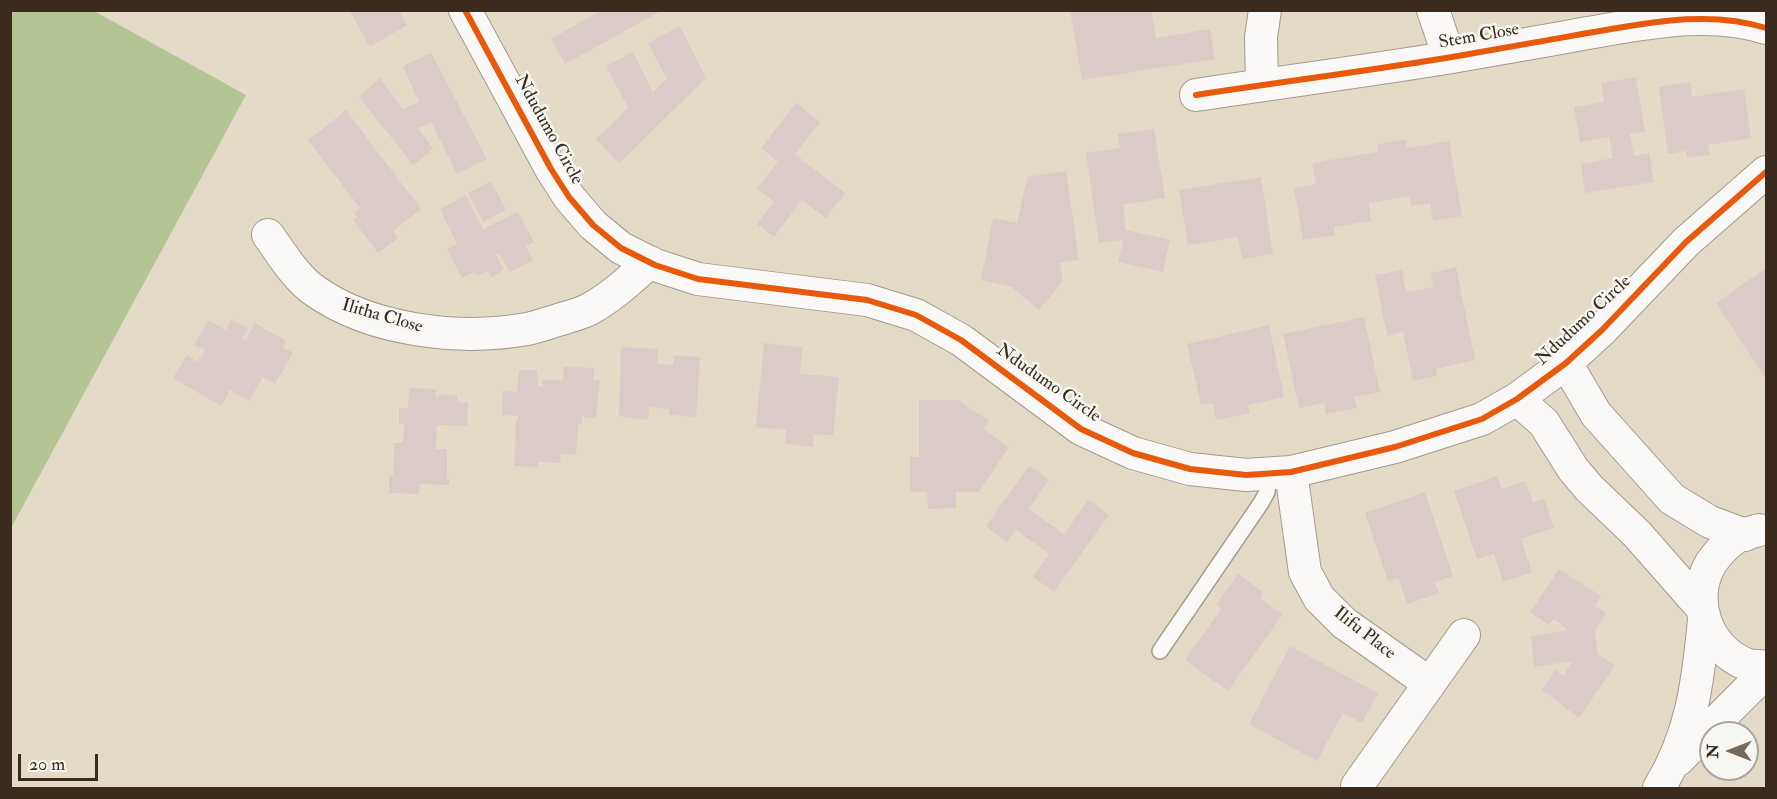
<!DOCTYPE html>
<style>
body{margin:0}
#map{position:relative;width:1777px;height:799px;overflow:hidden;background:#e4dac8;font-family:"IM FELL Double Pica",serif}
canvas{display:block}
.frame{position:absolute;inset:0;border:12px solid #3b2a1e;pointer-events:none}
.north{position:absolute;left:1699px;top:721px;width:60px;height:60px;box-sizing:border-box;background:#f6f6f2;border:2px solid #aba49d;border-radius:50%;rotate:270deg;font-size:16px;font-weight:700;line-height:24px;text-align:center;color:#3b2a1e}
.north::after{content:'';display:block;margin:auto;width:21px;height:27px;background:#76685a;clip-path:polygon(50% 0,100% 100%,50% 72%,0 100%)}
.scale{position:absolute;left:18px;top:754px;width:80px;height:27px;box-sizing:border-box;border:3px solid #3b2a1e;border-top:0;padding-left:8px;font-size:18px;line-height:21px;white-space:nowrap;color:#3b2a1e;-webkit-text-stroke:4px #f6f6f2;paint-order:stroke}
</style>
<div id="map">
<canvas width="1777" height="799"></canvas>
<div class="frame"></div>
<div class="north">N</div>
<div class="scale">20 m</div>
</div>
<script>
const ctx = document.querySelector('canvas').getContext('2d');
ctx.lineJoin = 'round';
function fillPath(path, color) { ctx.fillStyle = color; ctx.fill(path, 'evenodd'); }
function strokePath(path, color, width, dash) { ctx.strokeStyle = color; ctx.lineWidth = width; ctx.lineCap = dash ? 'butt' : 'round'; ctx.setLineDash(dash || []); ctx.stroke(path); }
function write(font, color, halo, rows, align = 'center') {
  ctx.font = font + ' "IM FELL Double Pica",serif'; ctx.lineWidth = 5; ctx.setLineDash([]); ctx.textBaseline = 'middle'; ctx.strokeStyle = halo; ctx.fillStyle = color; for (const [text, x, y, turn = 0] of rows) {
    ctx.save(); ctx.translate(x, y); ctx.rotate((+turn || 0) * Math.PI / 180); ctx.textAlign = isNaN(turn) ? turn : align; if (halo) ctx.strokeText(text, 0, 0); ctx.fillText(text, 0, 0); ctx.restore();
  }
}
fillPath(new Path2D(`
 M11,10L94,11L246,95L11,528Z`), '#b4c593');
fillPath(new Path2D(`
 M349,10H399L407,25L370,47Z
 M602,10H663L565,64L551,39Z
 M1070,10H1151L1156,38L1210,29L1215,59L1082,80Z
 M680,26L706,78L619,163L596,139L628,108L606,66L633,52L653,92L667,79L648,43Z
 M431,53L487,159L457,174L431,122L418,128L433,149L413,165L359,97L380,78L403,109L419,102L403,66Z
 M1636,77L1645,132L1630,134L1634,156L1649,153L1654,182L1585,193L1581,164L1613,158L1609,137L1580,142L1574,107L1604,102L1601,83Z
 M1690,82L1692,97L1744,89L1751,138L1708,145L1710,155L1687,158L1686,151L1668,154L1659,87Z
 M796,103L820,122L795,154L845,193L826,218L802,200L774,237L757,224L774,202L757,188L778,162L761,148Z
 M346,110L421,209L393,231L398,238L378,253L353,220L357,217L354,213L360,208L308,140Z
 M1154,129L1165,198L1123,205L1126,230L1170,240L1163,272L1118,262L1123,240L1099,243L1086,153L1120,148L1118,134Z
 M1406,140L1407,148L1449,141L1462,216L1433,221L1430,203L1411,206L1410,196L1369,203L1371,221L1334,227L1335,235L1303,240L1294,188L1316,184L1312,163L1377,152L1378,144Z
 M1066,171L1079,260L1060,263L1063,281L1039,310L1012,287L981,280L993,218L1017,223L1027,177Z
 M1261,177L1273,254L1242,259L1238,237L1188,245L1179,190Z
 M491,181L506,210L483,222L468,193Z
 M466,195L483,229L518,212L534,242L526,246L533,260L510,272L499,253L496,254L504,270L491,277L488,271L478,276L475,271L462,278L447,249L457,244L440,209Z
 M1456,267L1475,360L1436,369L1437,376L1413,381L1403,332L1387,336L1375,275L1402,270L1406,292L1433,287L1431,273Z
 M1766,268V379L1716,303Z
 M1364,317L1380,392L1354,397L1357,408L1326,414L1324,403L1299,408L1283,334Z
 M232,319L249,329L242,339L245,340L255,323L286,341L283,347L293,353L275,384L263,377L249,401L230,390L221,406L173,378L187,355L198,362L205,350L194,345L209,320L225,330Z
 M1269,325L1284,397L1248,405L1250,413L1216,420L1213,403L1201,405L1187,344Z
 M764,343L802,347L800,374L839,377L833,435L814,434L813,447L785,444L786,430L756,427Z
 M621,347L658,349L657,364L673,365L674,355L700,357L696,417L670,415L669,409L649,407L648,420L619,416Z
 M564,367L594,368L593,380H600L596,418L582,417V424H578L576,455L561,454L560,463L538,462V467L514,466L516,419H518V416L502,415L503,391L517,392L519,370H537L538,386L543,387V380H563Z
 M409,388L436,389V397H439V394L457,395V402L468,403L467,426L437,425L436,449H447V479H449V485L420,484L418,494L389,493V476H393L394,443H403L404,424H399V408H408Z
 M919,400H958L989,421L983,429L1009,447L979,492H956V508L928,509L927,492H910V457H919Z
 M1029,466L1049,480L1029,509L1064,534L1088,500L1109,515L1054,592L1033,577L1049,554L1016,530L1007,542L986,526Z
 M1497,476L1502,489L1525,481L1533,502L1544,499L1554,528L1521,539L1532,572L1503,582L1494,554L1477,559L1454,491Z
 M1425,492L1453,576L1435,582L1439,593L1407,604L1398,577L1388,581L1365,513Z
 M1559,569L1601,596L1595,606L1606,613L1595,631L1598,654L1615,665L1579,718L1542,690L1555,670L1564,675L1573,661L1534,667L1531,636L1568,630L1554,619L1549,625L1530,612Z
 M1238,574L1263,592L1261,599L1283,614L1228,691L1185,660L1221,609L1216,605Z
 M1290,646L1378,693L1362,723L1343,713L1317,761L1249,724Z`), '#dbcbc8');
const lane = new Path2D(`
 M1160,651L1261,503L1267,492L1269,473`);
const street = new Path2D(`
 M465,10L551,169L569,197L593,225L621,248L655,265L698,279L867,300L916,315L961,340L1081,429L1133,453L1190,469L1246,475L1291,472L1395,447L1482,419L1517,399L1566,363L1602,330L1686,242L1766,172
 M1433,10L1449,57
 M1262,85L1261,37L1265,10
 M1196,95C1281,82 1367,71 1452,57C1496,49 1539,42 1582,34C1643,24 1707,9 1766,28
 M268,235C282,254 295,277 315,291C372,331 460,341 527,329C537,327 548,323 558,320C568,317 579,314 588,310C612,297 630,280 650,262
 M1566,363L1596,414L1672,499L1710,522L1745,535
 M1517,399L1544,423L1573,469L1589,488L1637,534L1702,608
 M1291,472L1305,572L1319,598L1344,623L1429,683
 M1759,530C1752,532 1744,534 1737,537C1727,543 1718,553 1711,563C1689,600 1707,650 1748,665C1754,666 1761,666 1766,667
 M1678,760L1766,672
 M1357,786L1464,635
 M1659,788C1692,734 1698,682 1704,620`);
strokePath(lane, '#a39b8f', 18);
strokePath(street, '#a39b8f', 34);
strokePath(lane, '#fbf9f7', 15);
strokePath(street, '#fbf9f7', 32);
strokePath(new Path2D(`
 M465,10L551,169L569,197L593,225L621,248L655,265L698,279L867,300L916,315L961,340L1081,429L1133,453L1190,469L1246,475L1291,472L1395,447L1482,419L1517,399L1566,363L1602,330L1686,242L1766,172
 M1196,95C1281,82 1367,71 1452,57C1496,49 1539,42 1582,34C1643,24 1707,9 1766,28`), '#e8590c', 6);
write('18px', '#3b2a1e', '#f6f6f2', [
 ["Stem Close",1479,37,-10],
 ["Ndudumo Circle",548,130,61],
 ["Ilitha Close",382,317,16],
 ["Ndudumo Circle",1584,321,-43],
 ["Ndudumo Circle",1048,384,35],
 ["Ilifu Place",1364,634,38]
]);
</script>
